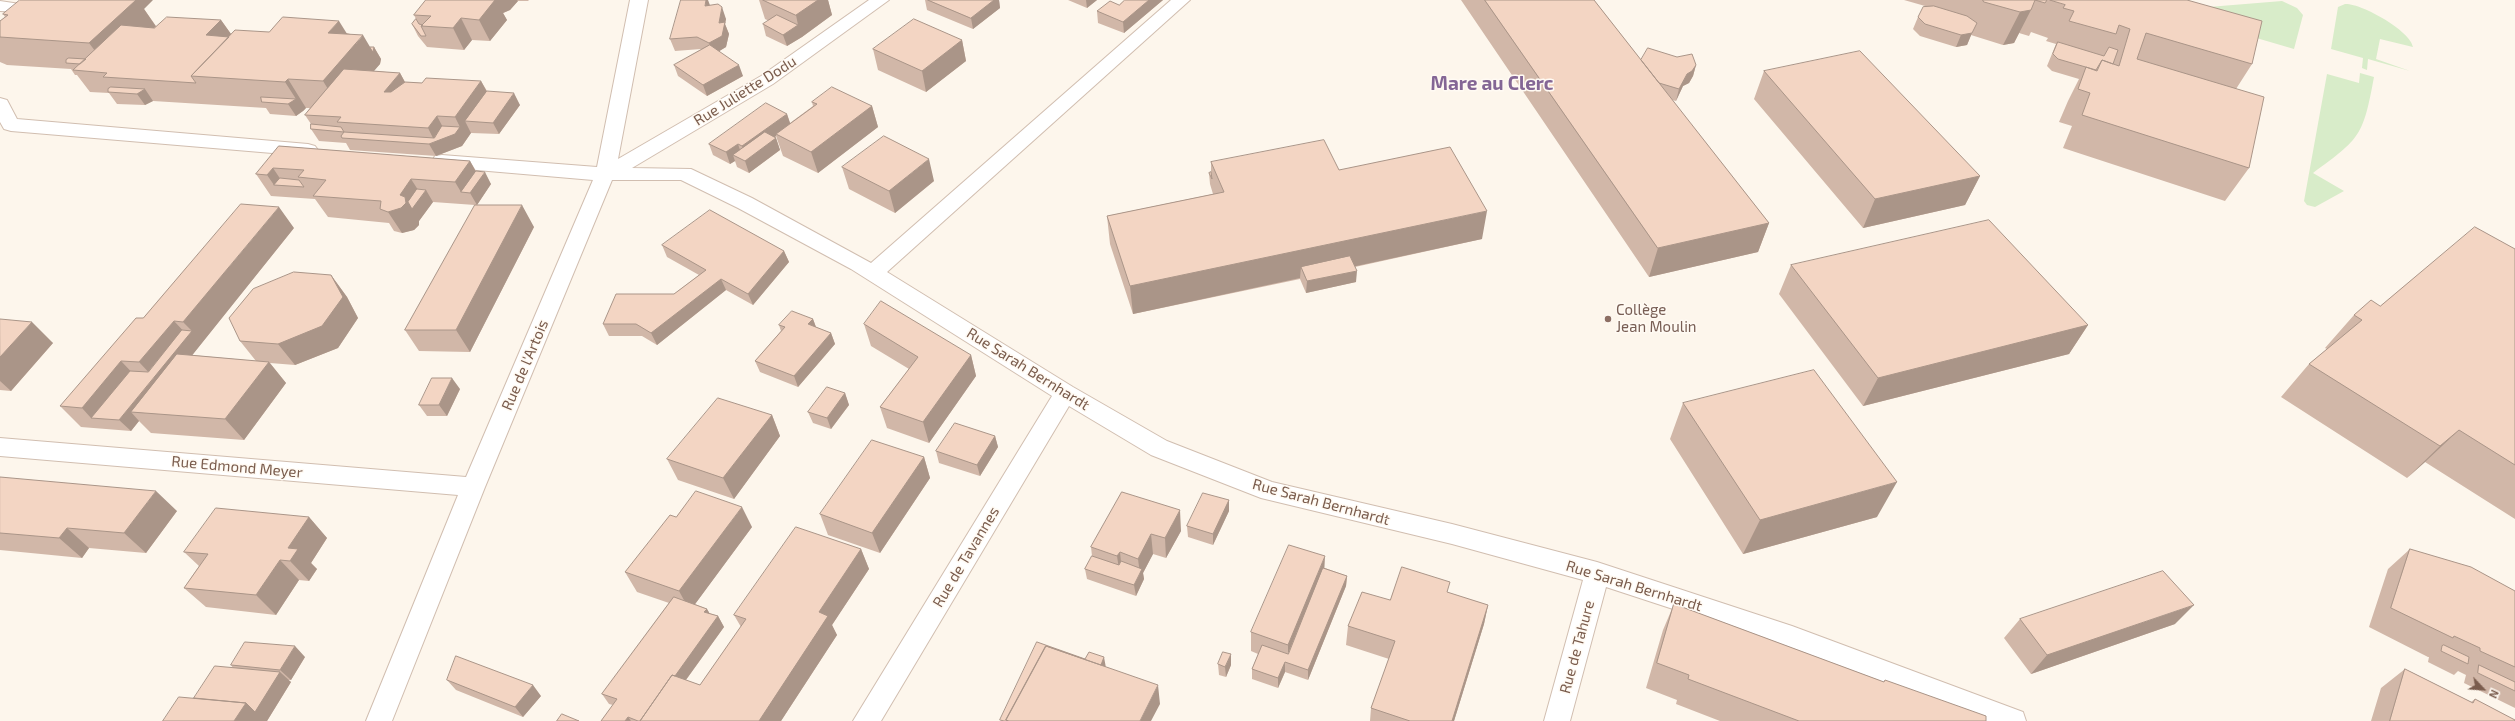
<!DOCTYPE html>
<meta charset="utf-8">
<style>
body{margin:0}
#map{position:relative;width:2515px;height:721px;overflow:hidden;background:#fdf6ec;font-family:"Exo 2",sans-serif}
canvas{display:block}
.north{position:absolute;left:2463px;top:669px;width:40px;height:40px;-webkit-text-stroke:3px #fffaf3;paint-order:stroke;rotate:115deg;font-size:11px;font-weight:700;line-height:16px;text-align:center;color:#7a5c4d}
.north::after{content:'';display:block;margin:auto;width:14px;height:18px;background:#7a5c4d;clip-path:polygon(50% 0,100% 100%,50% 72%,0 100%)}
</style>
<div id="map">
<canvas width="2515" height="721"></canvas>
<div class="north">N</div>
</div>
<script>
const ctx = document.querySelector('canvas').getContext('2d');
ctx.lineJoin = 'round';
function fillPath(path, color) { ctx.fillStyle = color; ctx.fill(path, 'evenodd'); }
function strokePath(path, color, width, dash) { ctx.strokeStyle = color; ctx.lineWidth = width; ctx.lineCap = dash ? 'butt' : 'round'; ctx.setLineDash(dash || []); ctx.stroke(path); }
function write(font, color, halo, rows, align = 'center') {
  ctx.font = font + ' "Exo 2",sans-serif'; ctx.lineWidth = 3; ctx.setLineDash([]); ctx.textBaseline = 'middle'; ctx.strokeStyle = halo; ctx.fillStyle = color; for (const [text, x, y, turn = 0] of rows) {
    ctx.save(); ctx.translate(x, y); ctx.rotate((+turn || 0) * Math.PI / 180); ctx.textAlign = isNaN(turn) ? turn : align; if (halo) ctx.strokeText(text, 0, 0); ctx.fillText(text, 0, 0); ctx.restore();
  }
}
fillPath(new Path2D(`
 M2282,1L2297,8L2303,15L2294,49L2178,15L2184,9Z
 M2345,4C2361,3 2411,31 2413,47L2380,39L2376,59L2410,71L2368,59L2367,70L2362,68L2363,58L2331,49L2338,7Z
 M2360,73L2374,77C2363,136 2361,138 2313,173L2344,191L2315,207L2307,205L2304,201L2327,74L2359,83Z`), '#d8ecc9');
const minor = new Path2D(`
 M630,0H648L618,159L761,76L869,0H889L773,84L632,168L691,169L752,198L871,263L1171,0H1190L887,272L1073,387L1167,441L1272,482L1452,524L1597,562L1792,626L2023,712L2026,721H1981L1789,647L1606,587L1570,721H1544L1583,580L1452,544L1261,498L1151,455L1069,406L881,721H853L1052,396L851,269L738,208L681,180H612L485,487L392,721H366L458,495L0,456V438L466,477L593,180L442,167L435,166L432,161L435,156L442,155L597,167Z
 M0,1L20,4L23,8L20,12L0,11Z
 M0,98L7,100L17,119L308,144L315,146L318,150L315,154L308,156L11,131L4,129L0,122Z`);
strokePath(minor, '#d1beb0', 2);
fillPath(minor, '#fff');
fillPath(new Path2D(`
 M426,0H529L528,1H518L510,10L503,13L507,20L490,41L472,40L464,50L427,47L418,36L412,24L416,19L414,15Z
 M759,0H828L832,15L802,37L787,46L766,36L763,24L769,21L765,19Z
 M925,0H999L1000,8L973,29L927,10Z
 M1068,0H1097L1087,8Z
 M1125,0H1163L1124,33L1098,23L1097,11L1119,5Z
 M1461,0H1594L1641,60L1696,65L1693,76L1689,83L1683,86L1676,101L1672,100L1769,223L1758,252L1649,277Z
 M1904,0H2187L2252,64L2236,89L2249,168L2225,201L2063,148L2072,126L2059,122L2068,101L2079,79L2052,71L2047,66L2056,44L2046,41L2048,38L2031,32L2029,36L2019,33L2014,43L2003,45L1971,35L1967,45L1956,47L1920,36L1913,29L1918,17L1925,6Z
 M710,5L726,19L725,24L729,34L726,47L719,51L743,76L707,96L678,76L674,65L702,49H701L675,51L670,39Z
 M144,9L156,26L221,20L231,34L269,32L347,33L350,34L370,47H374L381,59L380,64L373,71L400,73L405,82L422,83L481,81L487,91L520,105L499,134L471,133L462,146L436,156L350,150L346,143L319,141L311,129V124L305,115L310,108H306L303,111L296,116L270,114L266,108L153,101L145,105L117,104L109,93L90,92L77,75H75L71,69L7,65L0,62V21L5,17L3,14Z
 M962,40L966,61L926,92L878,70L873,49Z
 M1764,71L1980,176L1965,205L1863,228L1754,99Z
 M812,102L872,106L878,127L818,173L783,156L776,136L775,138H776L780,150L749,173L737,167L735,161L730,164L713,155L709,144L787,114L790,123L813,106Z
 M279,146L470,161L476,171L491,184L477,205L534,227L470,352L419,351L405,330L475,205L433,202L419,221V220V225L414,230L402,233L394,231L389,223L328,217L315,199L271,196L256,174Z
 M1211,162L1339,170L1482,239L1355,267L1356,282L1306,293L1300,279L1133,314L1110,244L1107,216L1213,194L1210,184L1209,173L1211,172Z
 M842,167L934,181L895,213L849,189Z
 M294,228L192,355L256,361L240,341L331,275L347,297L358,318L338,348L295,365L270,363L286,383L244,440L151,433L139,421L131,431L81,427L60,406L143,318Z
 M662,245L784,251L789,262L753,305L726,290L657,345L642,336H609L603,324L674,294L699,275L667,257Z
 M2515,249V519L2425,462L2407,478L2281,397L2309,364L2327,349L2325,348L2354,315L2380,306Z
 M1791,265L2088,325L2069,354L1863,406L1779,294Z
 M0,319L53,343L11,391L0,390Z
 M813,319L816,327L831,333L835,344L798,387L760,372L755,361L781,331L779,325Z
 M864,324L971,355L976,376L929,443L887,428L880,407L909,369L871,346Z
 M460,389L447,416H427L419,405Z
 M845,393L849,405L831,429L813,423L808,412Z
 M1683,403L1877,517L1743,554L1670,439Z
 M772,415L780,436L734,499L678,480L667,459Z
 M995,436L998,447L980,476L939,463L936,451Z
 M924,457L930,478L880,553L828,535L820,514Z
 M0,477L177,511L146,553L89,548L82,558L0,550Z
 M1122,492L1181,531L1166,558L1153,554L1143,573L1144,579L1136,596L1087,579L1085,569L1092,556L1091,547Z
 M1229,500V511L1213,545L1188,537L1187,526Z
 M309,517L327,538L311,563L317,569L309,581L299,580L276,615L206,607L184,588L199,566L184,552Z
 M676,517L752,527L695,604L707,609L709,613L718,616L724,627L686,680L700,685L741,627L734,615L861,549L869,569L832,625L837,635L781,721H601L613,705L609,704L602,694L669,603L637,592L625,572Z
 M2410,549L2515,591V708L2464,683L2466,675L2458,671L2454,675L2428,662L2429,657H2428L2369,627L2388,569Z
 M1325,568L1347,576L1346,586L1308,680L1285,672L1278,688L1252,679V669L1258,654L1251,651V632Z
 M1448,593L1488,605L1484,624L1454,721H1370L1371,708L1389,659L1346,645L1348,626L1390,600Z
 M1674,604L1884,682L1885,680L1986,721H1720L1676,704L1677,700L1646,688L1663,630Z
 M2020,619L2175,624L2031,674L2004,638Z
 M305,657L291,680H288L291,682L267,721H163L233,668L231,665Z
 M1218,664L1231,665L1226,677L1219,675Z
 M2405,669L2471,702L2475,699L2515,721H2371L2381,688Z
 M447,680L541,696L523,717L456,690Z`), '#d1b7a8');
fillPath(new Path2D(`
 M107,0H153L144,9L157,28L111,72L89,43Z
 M487,0H517L518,1L510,10L503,13L507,20L490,41L479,20Z
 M706,0H708L711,8L705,6Z
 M811,0H828L832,15L802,37L787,46L783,35L798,25L796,15Z
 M994,0H999L1000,8L973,29L971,18Z
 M1086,0H1097L1087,8Z
 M1149,0H1163L1124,33L1123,22Z
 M722,7L726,19L725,24L729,34L726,47L713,55L709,43L719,23Z
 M2031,10L2014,43L2003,45L2020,12Z
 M461,18L472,40L464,50L453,28Z
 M221,20L236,41L206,35Z
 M339,21L349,37L356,44L363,35L373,52L374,47L381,59L380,64L341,110L323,81L328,33Z
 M1972,33L1967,45L1956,47L1961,35Z
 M962,40L966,61L926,92L922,71Z
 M739,65L743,76L707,96L703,85Z
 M1696,65L1693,76L1689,83L1683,86L1676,101L1679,89L1687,74Z
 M400,73L412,95L384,92Z
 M288,79L306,108L303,111L296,116L288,104L296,99L285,82Z
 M481,81L493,103L465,121L471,133L462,146L436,156L429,144L435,142L428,128L437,116L448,137L460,127L455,117Z
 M145,89L153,101L145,105L137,94Z
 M514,93L520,105L499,134L493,123Z
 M872,106L878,127L818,173L811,152Z
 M787,114L791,126L776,134V136L746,158L742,146Z
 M776,138L780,150L749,173L745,161Z
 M738,144L742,156L733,155L735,161L730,164L726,152Z
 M929,159L934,181L895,213L889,191Z
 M470,161L480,179L485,172L491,184L477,205L470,193L461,192L455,182Z
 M273,168L285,186L274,185L267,175Z
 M1980,176L1965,205L1863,228L1875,199Z
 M411,179L422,196L426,190L433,202L419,221V220V225L414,230L402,233L388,212Z
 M522,205L534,227L470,352L456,330Z
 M279,207L294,228L146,413L131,412L139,421L131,431L119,420L154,378L139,362L174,321L188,336L192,331L183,322Z
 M1487,211L1482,239L1305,277L1301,267L1300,278L1133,314L1130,286Z
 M1769,223L1758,252L1649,277L1658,248Z
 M784,251L789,262L753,305L748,294Z
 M1357,271L1356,282L1306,293L1307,281Z
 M331,275L347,297L358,318L338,348L295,365L278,344Z
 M721,279L726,290L657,345L651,333Z
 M813,319L817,330L808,324Z
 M32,322L53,343L11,391L0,381V357Z
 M2088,325L2069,354L1863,406L1878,378Z
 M831,333L835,344L798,387L794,376Z
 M971,355L976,376L929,443L923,422Z
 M121,361L141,382L91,418L82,408Z
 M269,362L286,383L244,440L225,419Z
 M452,378L460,389L447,416L439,405Z
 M845,393L849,405L831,429L827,418Z
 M772,415L780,436L734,499L723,478Z
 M2459,430L2425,462L2407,478L2440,446Z
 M995,436L998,447L980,476L977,465Z
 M924,457L930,478L880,553L872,533Z
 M1897,482L1877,517L1743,554L1760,520Z
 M156,491L177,511L146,553L124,533Z
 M1229,500V511L1213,545V534Z
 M742,507L752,527L690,611L679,591Z
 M1180,510L1181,531L1166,558L1165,538Z
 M309,517L327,538L311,563L317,569L309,581L290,561L288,548Z
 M67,528L89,548L82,558L59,538Z
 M1151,534L1153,554L1143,573L1144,579L1136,596L1134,585L1140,574L1138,559Z
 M861,549L869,569L832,625L837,635L781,721H759L819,612Z
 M1120,552L1122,572L1120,576L1117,556Z
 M1325,556L1324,576L1288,664V645Z
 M280,560L299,580L276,615L256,595Z
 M1347,576L1346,586L1308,680V670Z
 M1488,605L1484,624L1454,721H1452Z
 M2194,605L2175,624L2031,674L2047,655Z
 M707,609L713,619L704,612Z
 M718,616L724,627L680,688L671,681Z
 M295,646L305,657L291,680L280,670Z
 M1231,654V665L1226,677L1225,667Z
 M1104,657L1106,668L1097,672Z
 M1285,662V672L1278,688V678Z
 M280,672L291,682L267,721H234L246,703Z
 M533,685L541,696L523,717L515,707Z
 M1158,685L1160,704L1151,721H1140Z
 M628,717L631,721H625Z`), '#aa9588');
const building = new Path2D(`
 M20,0H136L89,43L0,37V21L8,15L3,14Z
 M426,0H495L479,20L461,18L453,28L421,26L431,16L414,15Z
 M681,0H706L705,6L718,4L722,7L719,23L725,22L722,36L709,43L697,37L670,39Z
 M763,0H818L796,15Z
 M928,0H994L971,18Z
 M1125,0H1149L1123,22L1097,11L1110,1L1119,5Z
 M1485,0H1594L1769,223L1658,248Z
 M1983,0H2047L2045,3L2035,0L2031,10L2020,12L1984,2Z
 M2050,0H2187L2262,21L2252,64L2146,33L2137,59L2264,97L2249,168L2082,115L2090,93L2078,89L2086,67L2097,71L2102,60L2119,66L2130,29L2119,25L2116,34L2069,21L2074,11L2063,8L2065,5Z
 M1934,6L1967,16L1977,23L1972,33L1961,35L1925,24L1918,17L1923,7Z
 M777,15L798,25L783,35L763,24Z
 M167,17L221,20L206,35L229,37L191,76L196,83L103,77L107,73L73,70L121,25L154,28Z
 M283,17L339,21L328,33L363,35L323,81L288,79L285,82L191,76L235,30L269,32Z
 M416,19L419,24L423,25L421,26L426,36H421L412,24Z
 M914,19L962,40L922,71L873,49Z
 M2058,42L2104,56L2109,47L2118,50L2113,64L2102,60L2096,70L2058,59L2053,54Z
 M710,45L739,65L703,85L674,65Z
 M370,47H374L373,52Z
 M1648,48L1677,57L1692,54L1696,65L1692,71L1687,74L1679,89L1659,83L1641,60Z
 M1860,51L1980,176L1875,199L1764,71Z
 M69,58L86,59L80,64L66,63V60Z
 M344,69L400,73L384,92H391L405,82L422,83L426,78L481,81L455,117L437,116L428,128L337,122L341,117L305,115Z
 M111,87L145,89L137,94L108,92V89Z
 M832,87L872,106L811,152L776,134L817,104L812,102Z
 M487,91L514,93L493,123L465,121Z
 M261,97L296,99L288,104L262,102Z
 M766,103L787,114L742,146L738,144L726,152L709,144Z
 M311,124L341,127L344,132L311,129Z
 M442,126L460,127L455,134L429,144L342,138L341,136L344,132L434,138Z
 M765,132L776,138L745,161L733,155Z
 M884,136L929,159L889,191L842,167Z
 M1324,140L1339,170L1450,147L1487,211L1130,286L1107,216L1224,192L1211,162Z
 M279,146L470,161L455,182L411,179L400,195L405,197L406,203L401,208L388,212L380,209L381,201L313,196L326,180L298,177L304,170L273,168L267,175L256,174Z
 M476,171L485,172L470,193L461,192Z
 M1211,172L1212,179L1209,173Z
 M280,178L299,180L304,187L274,185Z
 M417,189L426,190L412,209L408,202Z
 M241,204L279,207L183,322L174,321L139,362L121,361L82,408L60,406L136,318H143Z
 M475,205H522L456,330H405Z
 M710,210L784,251L748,294L721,279L651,333L636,324H603L616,294H674L706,270L662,245Z
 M1989,220L2088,325L1878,378L1791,265Z
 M2475,227L2515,249V465L2459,430L2440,446L2309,364L2362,320L2354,315L2371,300L2380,306Z
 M1350,256L1357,271L1307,281L1301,267Z
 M294,272L331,275L343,297L322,326L278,344L240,341L229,318L253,289Z
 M881,301L971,355L923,422L880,407L918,357L864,324Z
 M792,311L813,319L808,324L831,333L794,376L755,361L785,327L779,325Z
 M0,319L32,322L0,357Z
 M182,330L192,331L119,420L91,418L130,371L148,372Z
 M177,354L269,362L225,419L131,412Z
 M1814,370L1897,482L1760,520L1683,403Z
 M432,378H452L439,405H419Z
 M827,387L845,393L827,418L808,412Z
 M718,398L772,415L723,478L667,459Z
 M955,423L995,436L977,465L936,451Z
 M872,440L924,457L872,533L820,514Z
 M0,477L156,491L124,533L67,528L59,538L0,533Z
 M696,491L742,507L679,591L625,572L670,515L676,517Z
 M1122,492L1180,510L1165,538L1151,534L1138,559L1120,552L1117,556L1091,547Z
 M1203,493L1229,500L1213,534L1187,526Z
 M216,508L309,517L288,548L298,549L290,561L280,560L256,595L184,588L208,554L184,552Z
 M796,527L861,549L819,612L828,616L759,721H640L672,675L700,685L746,619L734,615Z
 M1289,545L1325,556L1288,645L1251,632Z
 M2410,549L2471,567L2515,591V667L2480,651V648L2454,636L2453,638L2391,608Z
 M1092,556L1119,565L1121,561L1142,569L1134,585L1085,569Z
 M1402,567L1450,582L1447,592L1488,605L1452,721H1410L1371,708L1395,641L1348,626L1362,592L1390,600Z
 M1323,568L1347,576L1308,670L1285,662L1278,678L1252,669L1262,645L1288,654Z
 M2163,571L2194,605L2047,655L2020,619Z
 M674,597L707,609L704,612L718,616L675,676L672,675L640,721H638L628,717L625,721H601L617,699L602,694Z
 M1674,604L1884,682L1885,680L1986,716V721H1799L1688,679L1689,675L1657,663Z
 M245,642L295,646L280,670L231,665Z
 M1037,642L1085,659L1089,652L1104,657L1101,665L1046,646L1006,720L1007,721H1004L1000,720Z
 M2444,645L2469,657L2468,664L2441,651L2442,646Z
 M1046,646L1158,685L1140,721H1009L1006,720Z
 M1223,652L1231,654L1225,667L1218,664Z
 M456,656L533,685L515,707L447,680Z
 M2479,665L2515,682V691L2478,673Z
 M215,666L280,672L255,712L246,703L194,698Z
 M2405,669L2473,703L2475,699L2515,720V721H2390Z
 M179,697L246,703L234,721H163Z
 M562,714L579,721H557Z`);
fillPath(building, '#f3d5c3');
strokePath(building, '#aa9588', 1);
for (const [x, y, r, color] of [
 [1608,319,4,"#8d6e63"]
]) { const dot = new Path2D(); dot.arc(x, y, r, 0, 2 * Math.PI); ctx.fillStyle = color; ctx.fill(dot); strokePath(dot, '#fffaf3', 1.5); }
write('15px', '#7a5c4d', '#fffaf3', [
 ["Rue Juliette Dodu",745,91,-32],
 ["Rue de l'Artois",525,365,-67],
 ["Rue Sarah Bernhardt",1028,369,32],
 ["Rue Edmond Meyer",237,467,5],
 ["Rue Sarah Bernhardt",1321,502,15],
 ["Rue de Tavannes",966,557,-59],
 ["Rue Sarah Bernhardt",1634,586,17],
 ["Rue de Tahure",1577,647,-75]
]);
write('15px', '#785e54', '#fffaf3', [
 ["Collège",1616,310],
 ["Jean Moulin",1616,327]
], 'left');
write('bold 19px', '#846695', '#fffaf3', [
 ["Mare au Clerc",1492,84]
]);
</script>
